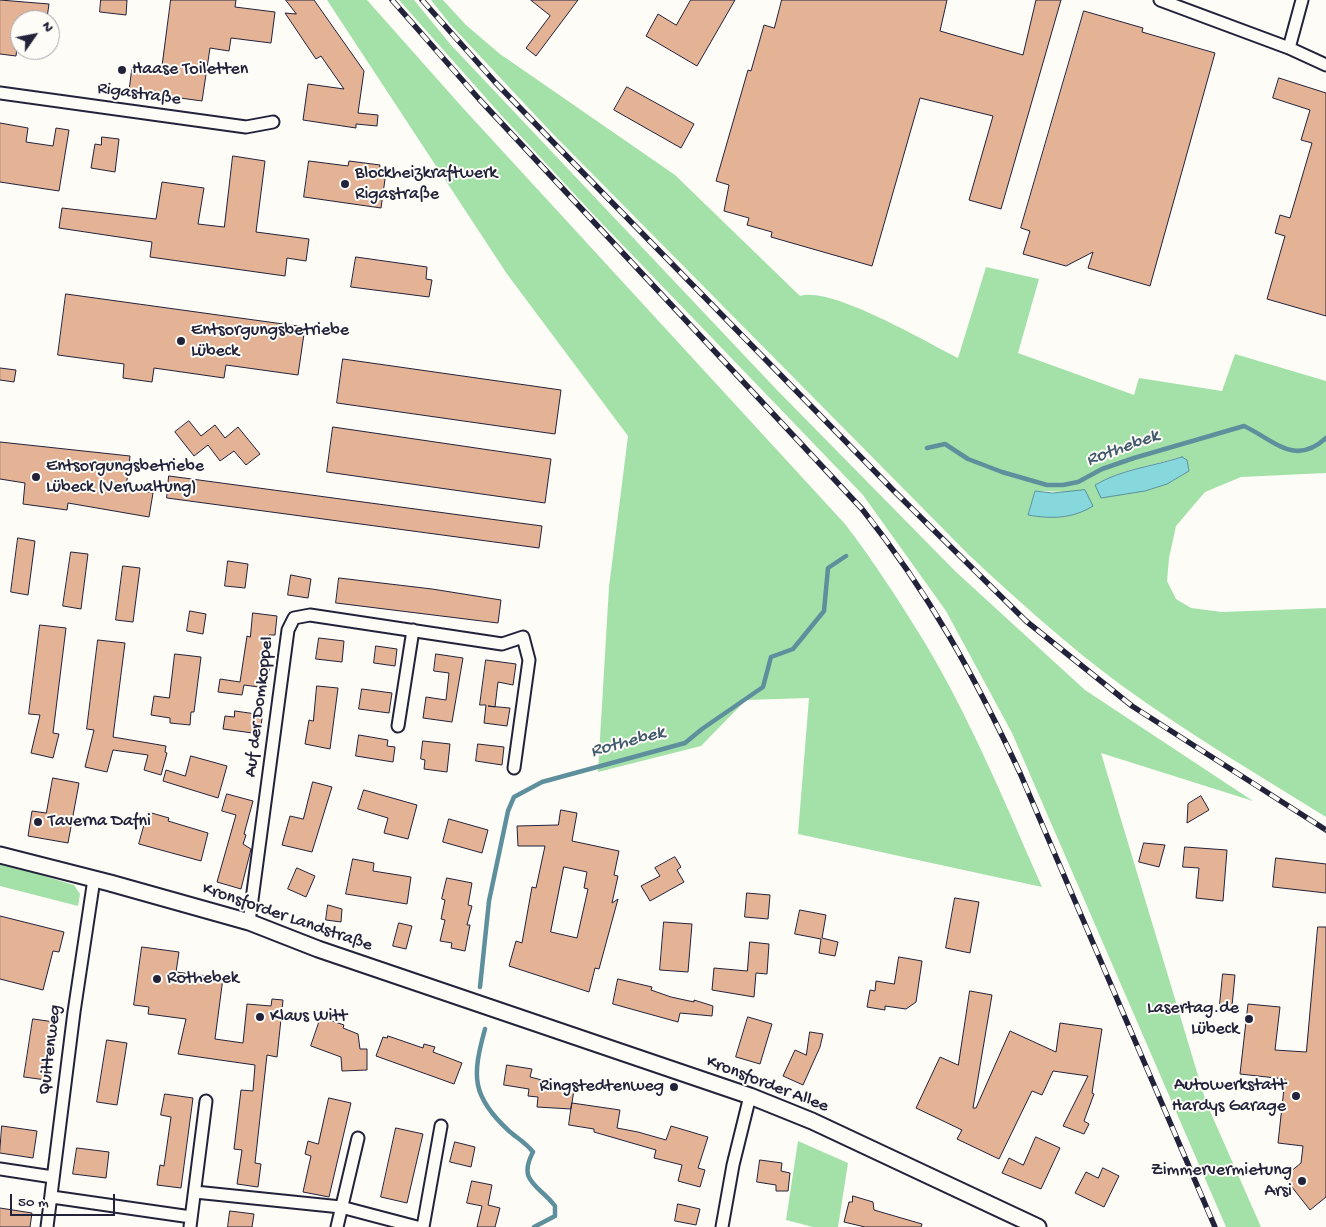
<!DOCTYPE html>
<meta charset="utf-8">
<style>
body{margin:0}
#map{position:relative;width:1326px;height:1227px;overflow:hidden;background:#fdfcf7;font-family:"Gochi Hand",sans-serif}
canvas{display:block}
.north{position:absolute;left:10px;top:10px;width:50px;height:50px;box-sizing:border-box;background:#fdfcf7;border:1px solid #a5a5ac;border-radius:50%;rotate:57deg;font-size:14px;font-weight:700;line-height:20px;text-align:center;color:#22223b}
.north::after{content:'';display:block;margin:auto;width:18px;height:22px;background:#22223b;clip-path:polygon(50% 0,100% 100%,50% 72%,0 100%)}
.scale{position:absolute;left:10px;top:1194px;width:105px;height:22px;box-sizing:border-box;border:2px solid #22223b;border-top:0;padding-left:6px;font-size:15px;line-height:18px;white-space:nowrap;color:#22223b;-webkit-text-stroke:4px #fdfcf7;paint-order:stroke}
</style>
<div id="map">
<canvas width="1326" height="1227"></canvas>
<div class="north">N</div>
<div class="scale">50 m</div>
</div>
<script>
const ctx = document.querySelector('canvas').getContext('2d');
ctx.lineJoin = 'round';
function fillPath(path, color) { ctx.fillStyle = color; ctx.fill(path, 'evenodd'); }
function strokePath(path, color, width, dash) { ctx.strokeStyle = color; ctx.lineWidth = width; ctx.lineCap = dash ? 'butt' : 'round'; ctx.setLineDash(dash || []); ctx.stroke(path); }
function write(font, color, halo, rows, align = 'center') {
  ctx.font = font + ' "Gochi Hand",sans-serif'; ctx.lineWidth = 4; ctx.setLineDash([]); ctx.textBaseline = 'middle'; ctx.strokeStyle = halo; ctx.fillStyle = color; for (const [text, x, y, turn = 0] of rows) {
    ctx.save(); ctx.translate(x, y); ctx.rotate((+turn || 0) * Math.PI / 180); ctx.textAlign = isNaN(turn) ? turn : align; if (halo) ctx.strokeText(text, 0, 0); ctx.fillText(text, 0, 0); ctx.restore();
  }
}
fillPath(new Path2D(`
 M327,0H367L462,107L845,524C874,562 900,602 925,643C971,720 1006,805 1042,887L798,834L809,698L746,700L701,746L598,772L609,587L628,436L507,274Z
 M399,0H414L451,45L776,389L955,571L1085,690L1253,801L1101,753L1206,1102L1261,1227H1226L1012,733L946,611L863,495L591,212L502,116Z
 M431,0H443L466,25L500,54L675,175L800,296C831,286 926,342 958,358L986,267L1039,279L1018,353L1134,395L1139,378L1222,391L1235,354L1326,381V473L1241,477L1205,492L1176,526L1169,558L1167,581L1176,599L1191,608L1222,612L1326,608V817C1257,774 1187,733 1121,685C1067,645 1017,600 968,554L551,132L450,24ZM1181,457L1189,471C1153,493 1137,496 1095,485C1122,469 1152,466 1181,457ZM1035,491L1073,492L1028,515Z
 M0,863L74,885L80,894L78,906L0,886Z
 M798,1141L848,1163L838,1227H813L786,1220Z`), '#a3e1a9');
const water = new Path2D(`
 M1182,457L1187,460L1189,471L1167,484L1145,491L1101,498L1095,485C1122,469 1151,467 1182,457Z
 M1085,490L1093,506C1072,519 1051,519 1028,515L1035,491L1052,493Z`);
fillPath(water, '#86d8dd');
strokePath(water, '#5e8f9c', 1);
strokePath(new Path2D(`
 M927,448L945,444L968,459L1002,472L1047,485H1063L1078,482L1102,469L1134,458L1244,426C1274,440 1295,467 1326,438
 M480,987L489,901L508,811L514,797L542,782L685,743L702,729L763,687L771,657L793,649L824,611L828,568L846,556
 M485,1029C472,1076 471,1096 509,1131C517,1138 526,1143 533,1152C517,1182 539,1185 555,1206V1216L534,1227`), '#5e8f9c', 4.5);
const building = new Path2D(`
 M0,0L49,4L47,18L21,15L16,56L0,54Z
 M101,0H127L126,15L100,12Z
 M171,0H236L235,7L275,12L271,43L231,38L229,51L210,48L202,101L129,91L132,67L161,71Z
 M286,0H314L364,71L358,113L378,115L377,126L356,124V128L303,120L308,84L344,89L321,56L316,59L285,13L296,14Z
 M531,0H578L536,56L526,48L550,16Z
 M691,0H735L697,66L646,36L658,14L676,25Z
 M782,0H947L940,31L1023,55L1036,0H1061L1001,209L969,200L993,116L920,98L872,266L771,237L772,232L747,225L749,218L724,211L729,185L716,181L748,70L751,71L764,25L774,28Z
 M1084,11L1143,28L1142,32L1215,53L1150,286L1088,268L1093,252L1066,266L1023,254L1030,231L1021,228Z
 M1279,78L1326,93V316L1267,299L1285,236L1275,233L1280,215L1290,218L1312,143L1301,140L1310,110L1273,98Z
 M627,87L694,124L681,148L614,110Z
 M0,123L28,128L26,142L53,146L56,128L69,130L59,191L0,182Z
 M102,137L119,139L115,172L91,168L95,144L101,145Z
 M233,156L265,161L256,232L309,239L306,261L287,258L285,276L150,257L152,242L59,228L62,208L156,219L162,182L204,188L198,224L224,227Z
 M309,161L348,166L349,161L380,165L379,171L386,172L381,208L304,197Z
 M356,257L427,267L426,279L432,280L429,297L351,287Z
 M66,294L305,327L298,375L226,365L224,378L154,368L152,382L123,378L124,364L58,355Z
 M343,359L561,390L555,434L337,403Z
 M0,368L16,370L14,382L0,380Z
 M189,421L201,436L215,425L225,438L238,427L260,454L246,465L234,451L220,461L208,445L194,456L175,432Z
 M333,427L551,459L545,503L327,472Z
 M0,442L130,456L126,488L153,493L149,517L68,503L67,510L23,504L25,483L0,479Z
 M169,476L542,526L539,548L167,498Z
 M18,538L35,541L28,595L11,592Z
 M71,552L88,554L81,609L63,606Z
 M228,561L248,564L245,588L225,586Z
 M123,566L140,568L133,622L116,620Z
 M291,575L311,579L308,598L288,595Z
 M339,578L432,589L501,600L498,623L336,603Z
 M190,611L206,614L203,634L187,631Z
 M253,613L277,616L275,635H269L266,667H270L266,688L244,685L242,695L218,692L220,679L240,682L247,636L250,637Z
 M40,625L66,628L53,733L59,734L53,758L31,753L40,715L29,714Z
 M319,638L344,641L342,662L316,659Z
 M98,640L125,643L113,737L166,746L165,752L167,753L161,775L144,770L148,755L113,750L107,772L85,767L94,730L87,729Z
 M376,646L397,649L395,666L374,663Z
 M175,654L201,657L194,712H191L190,725L170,723V718L151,715L154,696L169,698Z
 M436,654L463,658L452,722L423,718L426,697L446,700L449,673L434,671Z
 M486,660L516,664L513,685L498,682L495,707L488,706L510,708L507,726L484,723L486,705H480Z
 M317,686L338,688L330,749L305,744L309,720L313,721Z
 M362,689L392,693L389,713L359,709Z
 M235,711L256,714L255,718H262L260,734L223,729L225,716L234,717Z
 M359,735L388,740L387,746L395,747L393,762L356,756Z
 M423,741L450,744L447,772L424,769L425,760L421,759Z
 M478,744L504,747L502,765L476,761Z
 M191,756L227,766L218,798L163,781L166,770L185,776Z
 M53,778L79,783L68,843L28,836L32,811L46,813Z
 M313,782L332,787L312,852L282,845L290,816L303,819Z
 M364,790L417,805L408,839L384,833L388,818L358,809Z
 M227,794L253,801L244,834L246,835L243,844L251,849L241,889L217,882L236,815L222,811Z
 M1201,796L1209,810L1187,823L1188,804Z
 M561,810L577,813L572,841L619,851L614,875L618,876L612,903L618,899L599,969L595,968L589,992L509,966L516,941L522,943L532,887L536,888L545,846H518L517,826L558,825ZM564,867L587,872L584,888L588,889L577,938L551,932Z
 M148,812L169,818L168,821L208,833L201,861L139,844Z
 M449,819L488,830L482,853L443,842Z
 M1144,843L1165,845L1159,867L1139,862Z
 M1185,847L1227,850L1223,901L1196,898L1199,868L1183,867Z
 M675,857L681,867L677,870L684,882L650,901L641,886L660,876L655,868Z
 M1276,858L1326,864V893L1273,887Z
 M353,859L374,863L373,871L411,877L407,904L346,894Z
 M297,868L315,876L306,897L288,889Z
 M447,878L472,883L468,905L472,906L467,925H470L465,951L451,948L452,943L440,941L445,920L441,919L445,900L442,899Z
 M747,893L770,895L768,919L745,917Z
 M955,898L979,902L970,953L946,948Z
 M328,905L342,909L341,922L326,920Z
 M800,910L826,915L822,938L838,942L835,956L819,953L821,939L795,934Z
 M0,916L64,932L59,952L53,951L43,990L0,979Z
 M664,922L692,924L688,972L660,970Z
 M399,923L412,926L406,949L393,946Z
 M1318,927H1326V1197L1310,1210L1284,1177L1301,1163L1303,1146L1278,1143L1285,1079L1240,1074L1248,1004L1280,1007L1275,1050L1306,1052Z
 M750,942L769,944L767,974L756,973L754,997L712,990L714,968L747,971Z
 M142,947L179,952L176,972L223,978L215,1039L243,1043L247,1004L271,1006L272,999L283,1000L277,1057L267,1055L255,1163L261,1164L258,1187L237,1184L242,1150L234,1149L241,1090L253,1091L255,1065L178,1054L186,1019L148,1014L149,1007L134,1005Z
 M899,957L922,961L916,1002L906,1009L885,1006V1010L867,1007L870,990L875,991L876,981L894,984Z
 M1223,974L1235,975L1232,1006L1220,1004Z
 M618,979L652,987L651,990L671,997L694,1002V1000L713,1006L712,1016L680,1013L678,1022L613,1004Z
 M970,991L992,995L973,1108H976L1010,1031L1056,1052L1060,1023L1102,1029L1092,1093L1094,1094L1084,1121L1089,1124L1084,1134L1063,1126L1088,1076L1053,1071L1042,1095L1032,1091L999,1159L957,1139L962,1130L916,1108L940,1057L958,1065Z
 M321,1017L344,1025L343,1028L358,1034L360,1049H367V1070L342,1071L341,1057L311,1046Z
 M748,1017L772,1024L760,1064L736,1057Z
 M33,1019L55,1022L46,1080L24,1077Z
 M810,1032L823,1034L820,1047L803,1085L783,1076L795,1050L806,1055Z
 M388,1036L423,1048L424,1044L435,1047L433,1052L462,1063L454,1084L376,1056L383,1037L387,1038Z
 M107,1040L127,1043L117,1105L97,1102Z
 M507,1065L532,1069L530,1077L554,1083L553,1087L574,1090L571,1109L537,1107L538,1097L528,1096L529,1089L504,1085Z
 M165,1094L193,1098L181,1188L157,1185L160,1165L164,1166L171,1117L161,1115Z
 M329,1098L351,1103L329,1197L303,1192L311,1156L305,1154L308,1141L318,1144Z
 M572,1103L620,1110L617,1128L638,1132L666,1140L671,1126L708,1137L698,1168L705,1170L700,1187L678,1181L682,1165L654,1158L656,1150L594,1132V1129L569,1125Z
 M2,1126L37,1131L33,1158L0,1153Z
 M396,1128L423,1134L407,1203L381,1197Z
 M1036,1137L1060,1148L1041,1189L1002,1173L1009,1158L1023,1165Z
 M455,1142L475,1147L471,1167L450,1162Z
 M77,1148L109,1152L106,1178L73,1174Z
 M760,1160L782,1163L781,1171L790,1173L788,1191H776V1185L757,1182Z
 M1103,1168L1119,1176L1104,1207L1075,1193L1086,1172L1098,1178Z
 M472,1181L492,1185L488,1205L500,1208L495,1227H477L482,1206L467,1203Z
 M853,1196L873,1202L874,1210L922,1224L921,1227H865L844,1222L849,1202H852Z
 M678,1204L700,1209L696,1225L675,1221Z
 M0,1208L32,1213L30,1227H0Z
 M230,1211L254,1214L252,1227H228Z`);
fillPath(building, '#e4b396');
strokePath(building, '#22223b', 1);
const minor = new Path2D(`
 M1160,0L1289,48L1326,65
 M1289,48L1302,0
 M0,93L246,127L273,122
 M398,726L413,630
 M249,922L288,630L294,618L310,615L502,644L523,637L529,660L514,768
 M0,1169L53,1177
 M195,1192L341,1207L417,1227
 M52,1197L191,1217
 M47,1227L74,1012L94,879
 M190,1227L206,1101
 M337,1227L358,1138
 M423,1227L441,1126
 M722,1227L733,1165L750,1096`);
const secondary = new Path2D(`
 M0,855L110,883L249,922L318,949L750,1096L812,1121L1038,1227`);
strokePath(minor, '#22223b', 15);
strokePath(secondary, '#22223b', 19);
strokePath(minor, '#fdfcf7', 11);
strokePath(secondary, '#fdfcf7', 15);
const rail = new Path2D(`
 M392,0L479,99L862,509C929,593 975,677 1020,773L1215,1227
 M422,0L495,82L551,140L893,490L1026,621L1132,706L1326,830`);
strokePath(rail, '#22223b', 5.5);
strokePath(rail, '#fdfcf7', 4, [11]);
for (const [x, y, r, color] of [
 [122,70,5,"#22223b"],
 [345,184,5,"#22223b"],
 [181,341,5,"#22223b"],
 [36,477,5,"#22223b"],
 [38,822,5,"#22223b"],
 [157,979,5,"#22223b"],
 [260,1017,5,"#22223b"],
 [1249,1019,5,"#22223b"],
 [674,1087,5,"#22223b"],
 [1296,1096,5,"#22223b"],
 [1302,1181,5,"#22223b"]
]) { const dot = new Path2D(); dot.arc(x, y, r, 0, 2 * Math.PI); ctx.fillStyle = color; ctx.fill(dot); strokePath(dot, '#fdfcf7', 2); }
write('18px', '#22223b', '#fdfcf7', [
 ["Haase Toiletten",132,70],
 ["Blockheizkraftwerk",355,174],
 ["Rigastraße",355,195],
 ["Entsorgungsbetriebe",191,331],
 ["Lübeck",191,352],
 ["Entsorgungsbetriebe",46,467],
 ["Lübeck (Verwaltung)",46,488],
 ["Taverna Dafni",48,822],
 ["Rothebek",167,979],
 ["Lasertag.de",1239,1009,"right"],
 ["Lübeck",1239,1030,"right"],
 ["Klaus Witt",270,1017],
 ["Autowerkstatt",1286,1086,"right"],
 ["Hardys Garage",1286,1107,"right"],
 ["Ringstedtenweg",664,1087,"right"],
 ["Zimmervermietung",1292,1171,"right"],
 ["Arsi",1292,1192,"right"]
], 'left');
write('18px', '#22223b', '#fdfcf7', [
 ["Rigastraße",139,95,8],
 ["Auf der Domkoppel",260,707,-83],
 ["Kronsforder Landstraße",287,918,19],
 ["Quittenweg",51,1050,-83],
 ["Kronsforder Allee",767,1085,21]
]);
write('italic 19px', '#40596c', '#fdfcf7', [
 ["Rothebek",1123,449,-20],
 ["Rothebek",628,743,-15]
]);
</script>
